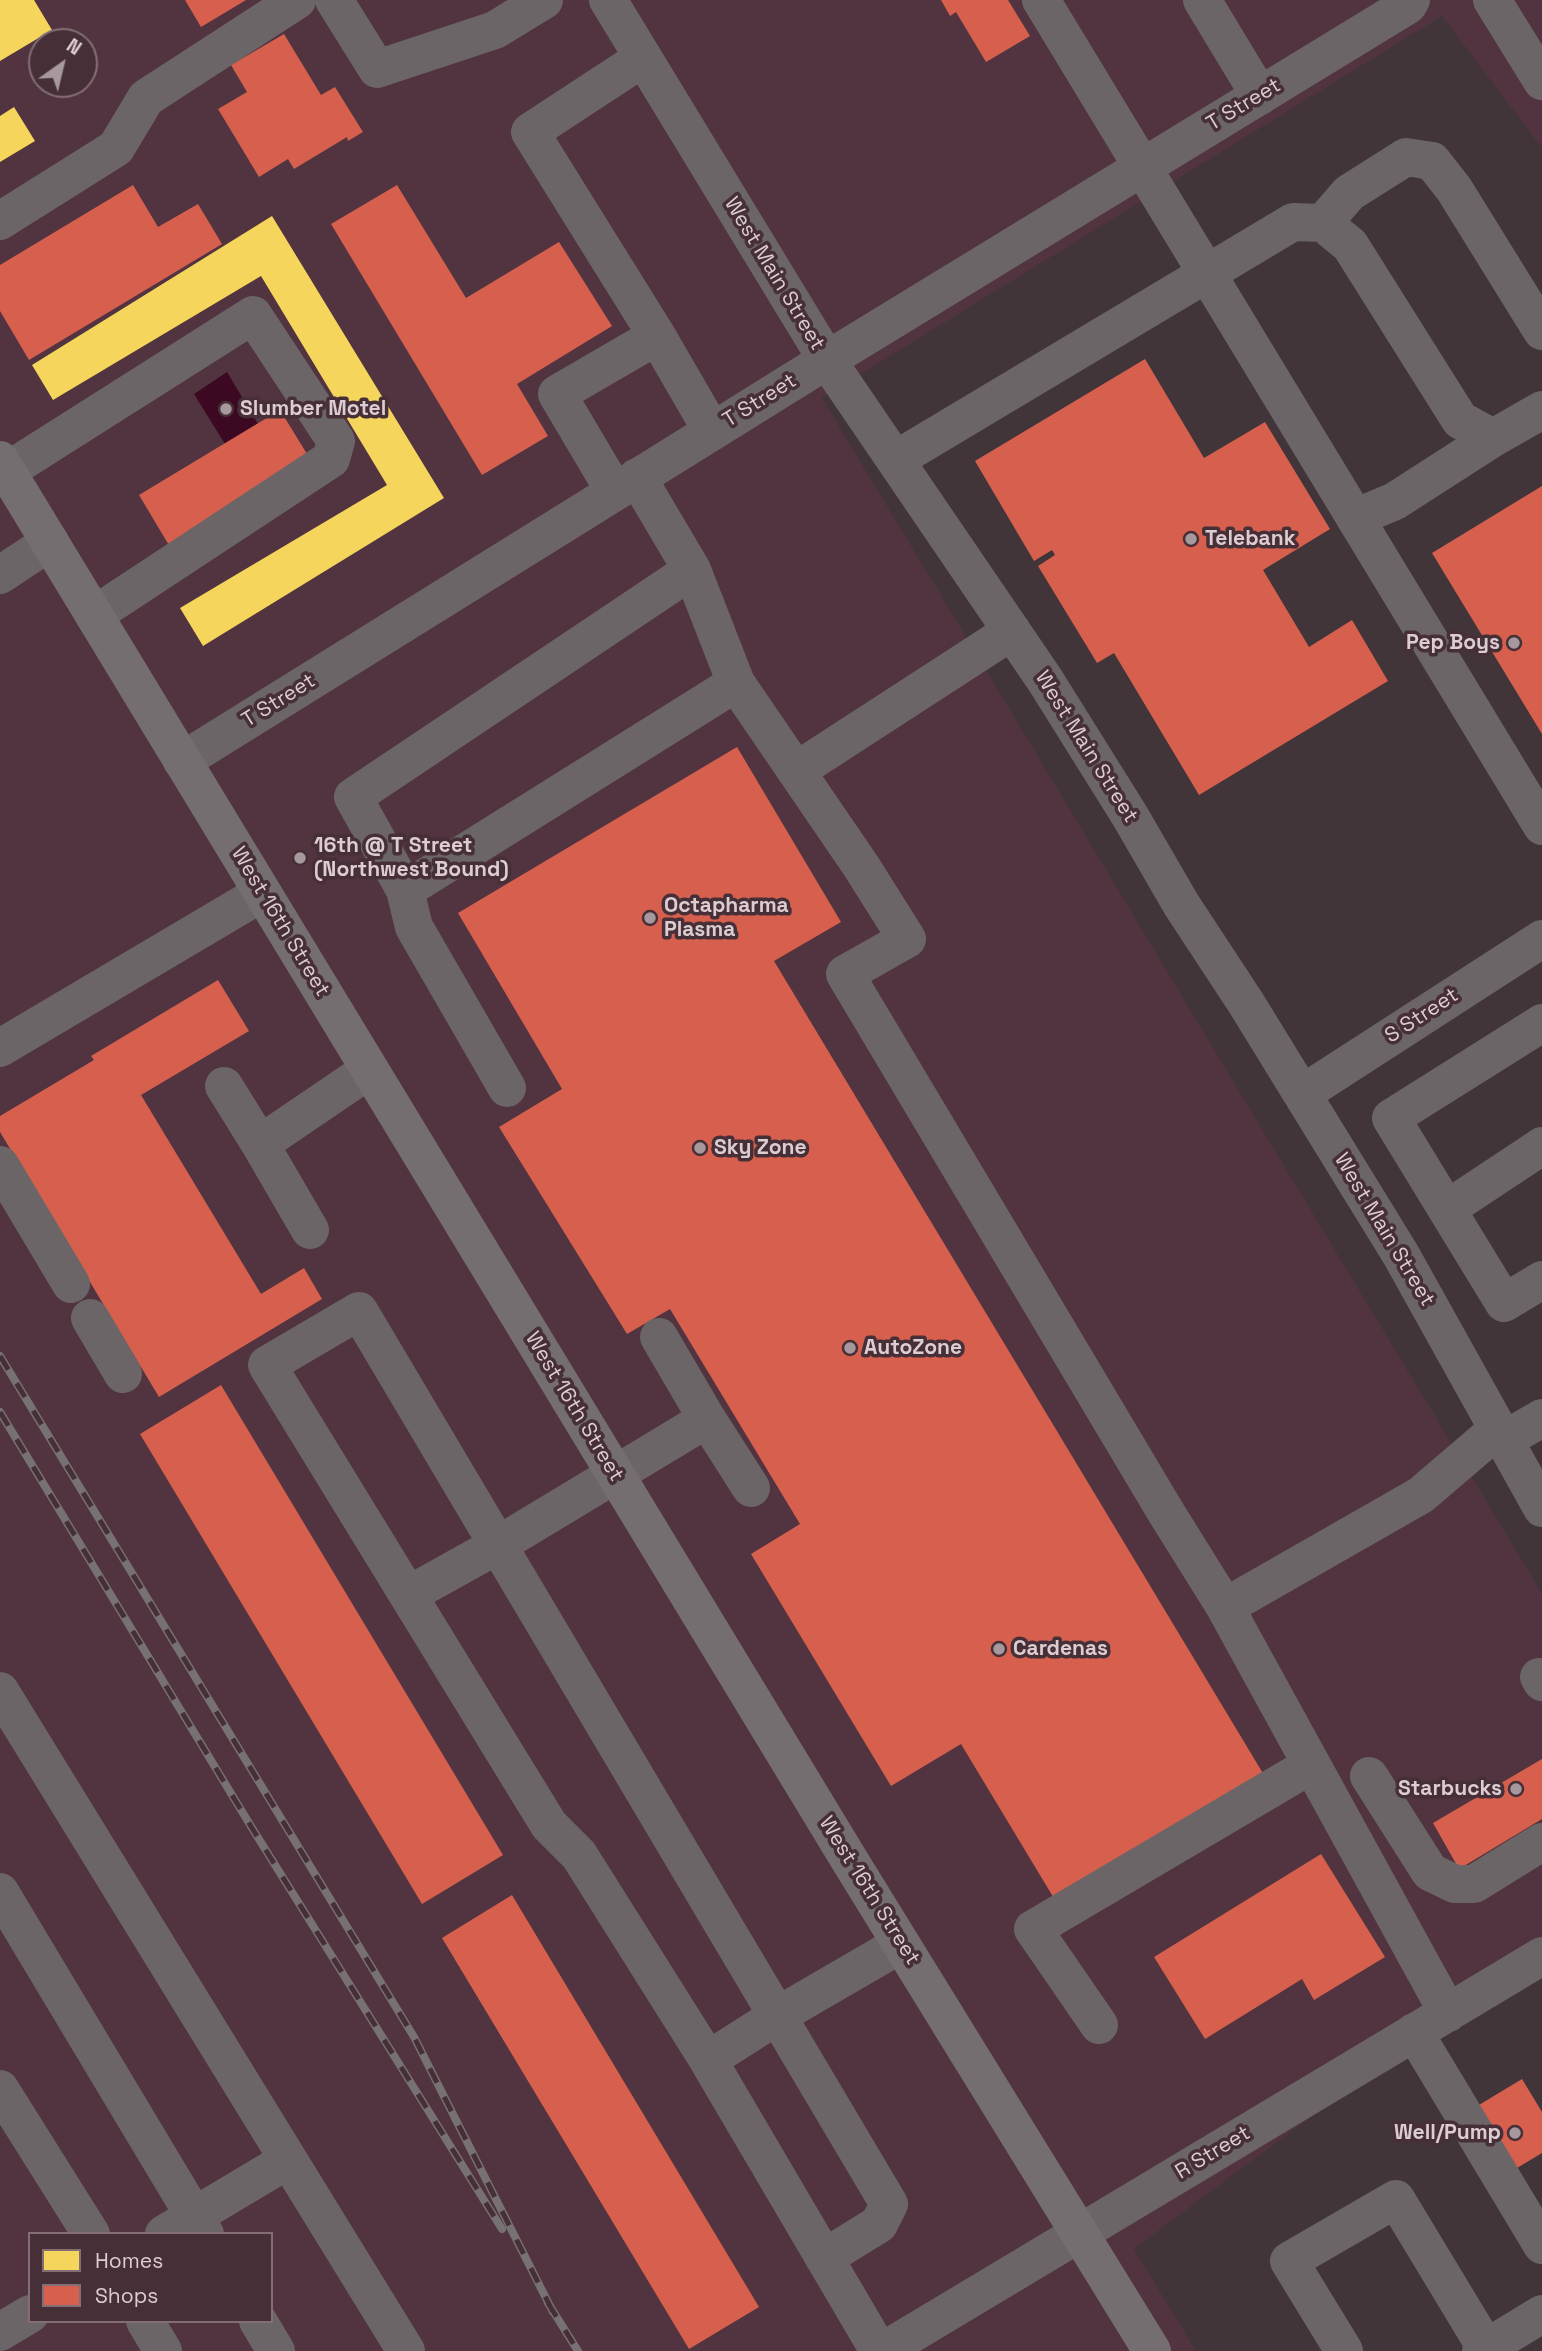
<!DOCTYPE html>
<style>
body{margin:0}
#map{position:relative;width:1542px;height:2351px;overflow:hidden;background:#413539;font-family:"Space Grotesk",sans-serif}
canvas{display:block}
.legend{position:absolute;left:28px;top:2232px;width:245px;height:91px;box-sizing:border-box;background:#472f38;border:2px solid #836e75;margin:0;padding:9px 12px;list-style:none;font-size:21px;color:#dccdd1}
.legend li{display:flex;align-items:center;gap:14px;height:35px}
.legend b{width:35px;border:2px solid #836e75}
.north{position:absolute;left:28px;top:28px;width:70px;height:70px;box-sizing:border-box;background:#472f38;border:2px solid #836e75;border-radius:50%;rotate:34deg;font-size:19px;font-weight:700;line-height:28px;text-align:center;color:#dccdd1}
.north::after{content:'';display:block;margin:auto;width:24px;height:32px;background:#a6989c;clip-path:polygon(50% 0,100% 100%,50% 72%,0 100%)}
</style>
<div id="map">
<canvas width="1542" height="2351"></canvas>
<ul class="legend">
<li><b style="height:19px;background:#f6d55c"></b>Homes</li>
<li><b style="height:19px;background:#d6604d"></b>Shops</li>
</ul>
<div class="north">N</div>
</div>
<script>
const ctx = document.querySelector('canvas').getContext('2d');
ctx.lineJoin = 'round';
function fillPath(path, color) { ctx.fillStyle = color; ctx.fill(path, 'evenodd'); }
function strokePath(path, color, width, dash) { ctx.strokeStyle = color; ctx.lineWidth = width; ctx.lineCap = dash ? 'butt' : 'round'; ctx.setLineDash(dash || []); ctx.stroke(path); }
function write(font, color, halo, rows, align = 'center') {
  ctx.font = font + ' "Space Grotesk",sans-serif'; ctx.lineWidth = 7; ctx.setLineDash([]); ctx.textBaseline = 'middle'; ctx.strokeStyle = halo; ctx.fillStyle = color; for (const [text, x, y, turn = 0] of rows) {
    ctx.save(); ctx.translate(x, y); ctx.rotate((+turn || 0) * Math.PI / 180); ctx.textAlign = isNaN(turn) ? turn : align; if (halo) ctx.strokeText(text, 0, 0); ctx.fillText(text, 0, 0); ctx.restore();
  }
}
fillPath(new Path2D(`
 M0,0H1542V148L1442,16L822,398L1542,1594V1944L1134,2249L1196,2351H0ZM42,42H84V84H42ZM30,2234H271V2321H30Z`), '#51343f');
fillPath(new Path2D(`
 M227,372L258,424L225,444L194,394Z`), '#3c0822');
fillPath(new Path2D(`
 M0,0H34L52,30L0,61Z
 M14,107L35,141L0,162V116Z
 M272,216L444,498L203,646L180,608L387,485L261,276L53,400L32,365Z`), '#f6d55c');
fillPath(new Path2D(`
 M185,0H246L201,27Z
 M941,0H1008L1030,36L986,62L956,12L950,16Z
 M284,34L321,95L335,87L363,132L348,141L347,137L294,169L288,159L259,177L218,109L247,92L231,65Z
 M133,185L158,227L198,204L222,244L29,360L0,311V265Z
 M397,185L466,298L559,242L612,326L517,384L548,436L482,475L331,224Z
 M1145,359L1204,458L1265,422L1330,529L1263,570L1309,647L1352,620L1388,681L1199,795L1114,653L1097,663L1038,566L1055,555L1052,550L1034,561L975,461Z
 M280,410L312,462L170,547L139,495Z
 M1542,486V734L1432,553Z
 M737,747L841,922L774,961L1264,1775L1055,1900L961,1744L891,1786L751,1554L800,1524L670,1309L627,1334L499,1127L562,1089L458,913Z
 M218,980L249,1031L141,1095L261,1294L304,1268L322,1299L159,1397L0,1132V1116L94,1060L91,1056Z
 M221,1385L503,1855L422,1904L140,1434Z
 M1542,1759V1819L1459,1869L1433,1823Z
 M1321,1854L1385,1957L1314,2000L1302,1979L1205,2039L1154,1957Z
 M512,1895L759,2307L689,2349L442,1938Z
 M1522,2079L1542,2112V2153L1512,2171L1474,2108Z`), '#d6604d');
strokePath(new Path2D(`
 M334,0L377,69L495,30L544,0
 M608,0L827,360L1045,680L1130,816L1181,904L1246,1003L1401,1255L1542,1508
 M1041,0L1542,826
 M1202,0L1260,96
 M1492,0L1542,81
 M643,58L530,132L657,336
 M0,221L116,148L146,98L297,0
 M1323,223L1349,193L1406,157L1432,161L1454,189L1542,331
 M895,460L1293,222L1323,223L1350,245L1460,420L1493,438
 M7,471L253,315L336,441L331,459L94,615
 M637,477L692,570L736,683L861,866L907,939L845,974L1167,1514L1225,1607L1448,2013
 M615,492L557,394L657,336L712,431
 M1355,518L1395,501L1493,438L1542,410
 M692,570L353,797L405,890L736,683
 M0,575L50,542
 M182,761L827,360L1408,5L1411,0
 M796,771L1012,631
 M405,890L414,927L507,1088
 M1542,1023L1391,1118L1504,1303L1542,1280
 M0,1048L262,893
 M224,1086L260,1144
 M1302,1094L1542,939
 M0,1165L71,1284
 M1447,1209L1542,1146
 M310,1230L260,1144L369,1070
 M90,1318L123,1374
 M707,1419L751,1488
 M1504,1440L1542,1418
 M408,1595L498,1545L707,1419L659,1337
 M1225,1607L1421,1495L1498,1429
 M1539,1677L1542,1682
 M0,1691L406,2351
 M1369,1776L1430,1872L1455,1884H1474L1542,1842
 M0,1892L205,2234
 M1099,2025L1033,1929L1311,1765
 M1414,2032L1542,2245
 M708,2060L879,2351
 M0,2089L91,2234
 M164,2234L288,2160
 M824,2258L879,2224L889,2204L359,1311L267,1365L549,1825L579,1855L708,2060L777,2016L901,1944
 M145,2321L163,2351
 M258,2321L276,2351
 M0,2332L30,2314
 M883,2351L1542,1956
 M1344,2351L1289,2261L1396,2199L1486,2348
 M1481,2351L1542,2314`), '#6b6567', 38);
strokePath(new Path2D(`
 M0,460L850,1861L1152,2351`), '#756e70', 38);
const rail = new Path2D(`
 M0,1356L414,2037L553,2312
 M0,1412L252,1828L502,2229
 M548,2303L578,2351`);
strokePath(rail, '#777173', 8);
strokePath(rail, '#472f38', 5, [16]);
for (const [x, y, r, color] of [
 [226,409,7,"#a6989c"],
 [1191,539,7,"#a6989c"],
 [1514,643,7,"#a6989c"],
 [300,858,7,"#a6989c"],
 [650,918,7,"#a6989c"],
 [700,1148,7,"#a6989c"],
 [850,1348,7,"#a6989c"],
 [999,1649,7,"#a6989c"],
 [1516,1789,7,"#a6989c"],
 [1515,2133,7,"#a6989c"]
]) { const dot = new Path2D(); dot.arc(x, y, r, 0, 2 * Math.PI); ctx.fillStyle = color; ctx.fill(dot); strokePath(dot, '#472f38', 2.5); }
write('21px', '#dccdd1', '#472f38', [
 ["T Street",1244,105,-31],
 ["West Main Street",774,274,59],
 ["T Street",760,401,-32],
 ["T Street",279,701,-32],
 ["West Main Street",1086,747,58],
 ["West 16th Street",280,922,59],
 ["S Street",1422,1016,-33],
 ["West Main Street",1384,1230,59],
 ["West 16th Street",574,1407,59],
 ["West 16th Street",869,1891,58],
 ["R Street",1213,2153,-31]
]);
write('bold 21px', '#dccdd1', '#472f38', [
 ["Slumber Motel",240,409],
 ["Telebank",1205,539],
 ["Pep Boys",1500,643,"right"],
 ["16th @ T Street",314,846],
 ["(Northwest Bound)",314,870],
 ["Octapharma",664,906],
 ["Plasma",664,930],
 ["Sky Zone",714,1148],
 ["AutoZone",864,1348],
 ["Cardenas",1013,1649],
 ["Starbucks",1502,1789,"right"],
 ["Well/Pump",1501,2133,"right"]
], 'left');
</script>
